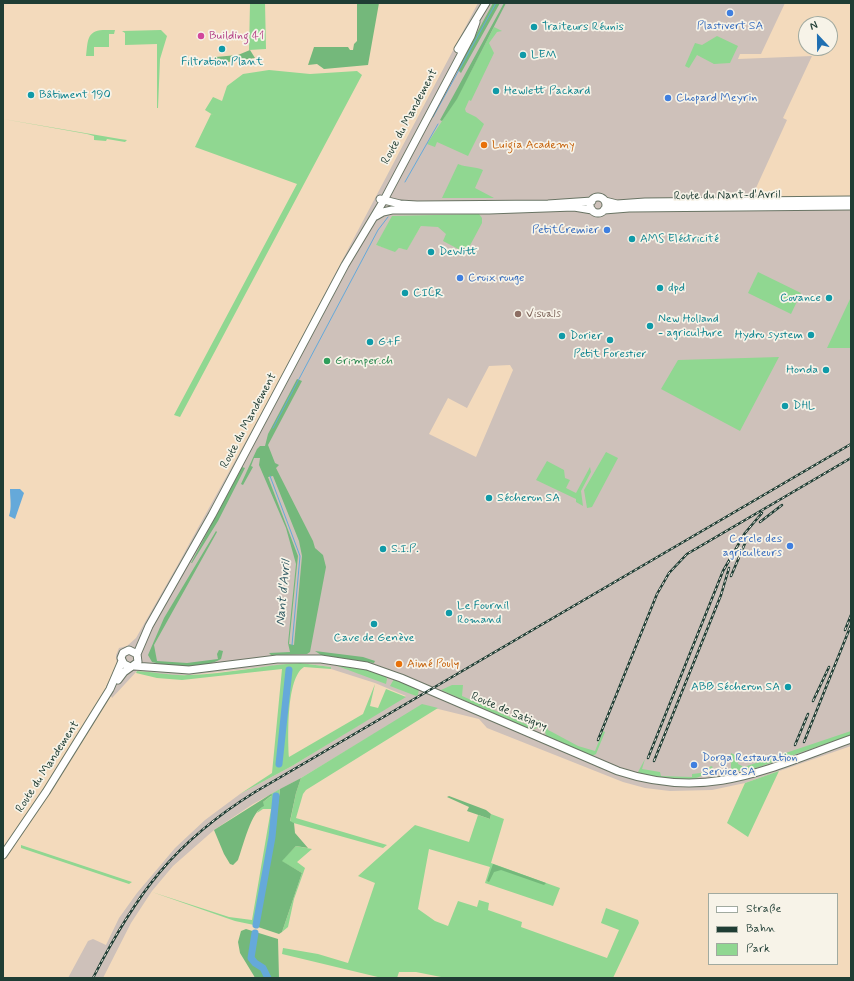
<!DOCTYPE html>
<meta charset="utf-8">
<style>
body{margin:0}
#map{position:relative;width:854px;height:981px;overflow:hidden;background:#f3dabc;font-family:Mynerve,sans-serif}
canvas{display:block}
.frame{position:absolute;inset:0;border:4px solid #1f3d34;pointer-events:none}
.legend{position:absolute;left:708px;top:893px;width:130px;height:72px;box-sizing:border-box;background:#f7f3e8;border:1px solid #a1aaa0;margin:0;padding:5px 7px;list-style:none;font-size:12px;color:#1f3d34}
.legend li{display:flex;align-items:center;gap:8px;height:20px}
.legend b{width:20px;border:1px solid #a1aaa0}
.north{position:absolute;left:798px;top:16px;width:40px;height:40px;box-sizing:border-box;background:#f7f3e8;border:1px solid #a1aaa0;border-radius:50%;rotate:338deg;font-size:11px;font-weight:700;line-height:16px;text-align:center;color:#1f3d34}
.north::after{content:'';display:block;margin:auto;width:14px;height:18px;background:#1f6fb2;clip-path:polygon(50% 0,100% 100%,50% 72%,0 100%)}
</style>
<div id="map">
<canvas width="854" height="981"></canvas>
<div class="frame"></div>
<ul class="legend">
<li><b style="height:5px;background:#fff"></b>Straße</li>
<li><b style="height:5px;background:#1f3d34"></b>Bahn</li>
<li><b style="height:11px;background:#90d791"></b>Park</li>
</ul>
<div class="north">N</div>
</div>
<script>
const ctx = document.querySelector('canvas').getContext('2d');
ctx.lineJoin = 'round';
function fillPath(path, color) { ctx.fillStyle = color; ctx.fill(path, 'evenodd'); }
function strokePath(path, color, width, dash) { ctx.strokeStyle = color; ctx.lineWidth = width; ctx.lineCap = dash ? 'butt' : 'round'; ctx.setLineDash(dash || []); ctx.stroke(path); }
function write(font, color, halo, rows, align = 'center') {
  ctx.font = font + ' Mynerve,sans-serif'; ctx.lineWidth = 3.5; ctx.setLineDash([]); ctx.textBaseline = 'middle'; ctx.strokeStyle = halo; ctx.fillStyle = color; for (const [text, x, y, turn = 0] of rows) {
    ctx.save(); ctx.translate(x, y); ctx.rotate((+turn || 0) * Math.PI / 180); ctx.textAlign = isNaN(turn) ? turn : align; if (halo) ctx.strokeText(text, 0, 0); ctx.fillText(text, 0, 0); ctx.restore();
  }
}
fillPath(new Path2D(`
 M478,3H785L761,54H740L738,59L812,56L783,118L787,120L756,188L757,195L761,197L851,196V746L745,783L712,790L670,791L645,788L623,782L487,728L479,719L422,705L301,778L253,804L214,830L173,866L152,891L131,923L103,978H68L88,941L93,939L106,945L119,918L137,893L175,848L205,820L240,794L292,766L406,696L375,683L331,669V667L300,663L190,675H169L137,671L112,698L106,686L117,667L116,655L119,648L127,646L136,638L177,566L269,399ZM421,226L407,249L399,248L395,251L376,245ZM510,365L513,370L476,457L429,434L448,398L467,408L489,366Z`), '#cec1ba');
fillPath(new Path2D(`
 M250,3H265L266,49L249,50Z
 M494,27L502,31L497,32L489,43L494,53L471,101L469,100L465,109L466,112L476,117L484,124L468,156L437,142L435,147L427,144L457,98Z
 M103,30H115L114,34H109V47H94V56H86C88,42 86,31 103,30Z
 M161,30L167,36L160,59L158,108H157V44L125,45V33L122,31Z
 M717,36L738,46L730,63L714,64L697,55L689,68L685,66L695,43L702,45Z
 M269,70L310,74L357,71L362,75L180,417L174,415L297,184L195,147L211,114L213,115L205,110L213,97L222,101L227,86L243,74Z
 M3,119L120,139L127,140L125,142L107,139L106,141L94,140V136L87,134Z
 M458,164C467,168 475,166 483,170L475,188L494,198H442Z
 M479,214L482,218V223L466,253L443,241L446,234L438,227L421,226L407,250L399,248L395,252L376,245L392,216Z
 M758,272L801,293L791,314L748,293Z
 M851,297V348H827Z
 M779,357L740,431L661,389L678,360Z
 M606,452L618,458L592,507L587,508L584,490Z
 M547,461L564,470L565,478L570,480L566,488L576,493L590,467L591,472L581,491L583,506L576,502V499L536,480Z
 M300,663L331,667V669L304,667C286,678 288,738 289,757L363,714L375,684L370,706L378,708L386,689L406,697L292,766L240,794L272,773L282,669L182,680L157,678L136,673L137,671C155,672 172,676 190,675C227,674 263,665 300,663ZM287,669L291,670L282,763L277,765Z
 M332,664L353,666L385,675L387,679L386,684Z
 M394,679L419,689L418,695L416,696L390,686Z
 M452,685H463L462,696L528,725L530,721L539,720L537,728L532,730L441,690Z
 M422,704L438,708L306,790L303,794L296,818L387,845L383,848L290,822L296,793L301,778Z
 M547,726L548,730L552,732L578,746L595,751L603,731L605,732L596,754L592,756L546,736L545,731Z
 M851,731V735L756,768L741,771L731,769V753L737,756L738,764L744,767Z
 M645,759L642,769L660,772L661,776L692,777V774L701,773L711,766L713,767C695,788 662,779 639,774L638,772Z
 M779,771L748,837L727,823L745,783Z
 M280,789L279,794L274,797L269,837L254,925L235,921L152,892L229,917L252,920L271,809H263L257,813L263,802L271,796V794Z
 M491,814L504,819L491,863L560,888L553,906L485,883L490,867L429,849L418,909L435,921L448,926L458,901L477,907L479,900L489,903L488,910L522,922L521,927L607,958L619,930L601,923L606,908L638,920L639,923L613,978H446L416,972H399L397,978H382L282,954L283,948L318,954L348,963L375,883L358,876L415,825L469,842L478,815L490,819Z
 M21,845L132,882L129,884L21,848Z
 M296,846L312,849L297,862L305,868L294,899L288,927L282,932L302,873L281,861Z`), '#90d791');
fillPath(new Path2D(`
 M357,3H379L368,65L324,69L317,64L308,65L314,47H348L350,50H353L354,44L357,41Z
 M493,3H500L461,73L458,70L460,64Z
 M504,3H506L457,99L442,121L440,120Z
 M250,50L255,58L215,64V57L238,55Z
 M297,379L302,381L268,445L275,463L279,465L276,468L313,541L315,548L323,555L326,567L310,652L307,654L271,655L269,653L290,652L288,643L296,564L286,528L259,465L260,458H254L251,466L253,467L243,485L241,484L257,449L260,446H265L268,434ZM273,476L299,541L302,556L294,645L289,644L298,556L268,477Z
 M242,467L245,468L218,521L192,563H191Z
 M216,531L217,532L154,645L157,661L187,663L218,659L217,654L219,650L223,651L221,659C205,669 170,667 152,662L148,655L164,618Z
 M315,651L363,657L375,661L374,663L321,655Z
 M301,778L296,793L290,821L294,823L295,833L308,848L296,846L282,861L302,873L282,932L279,934L258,927L274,835L280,789Z
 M271,794L272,795L263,802L264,806C251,811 243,847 238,860L233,865L230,864L224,854L214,830Z
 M449,796L486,810L491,814L490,819L467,811L469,807L447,797Z
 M493,864L546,883L544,885L501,870L494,872L489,882L487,881Z
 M246,929L278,939L279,978H255L254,976L240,953L238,942L241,931Z`), '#74b87b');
fillPath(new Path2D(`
 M10,489H20L24,493L15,519L9,516C12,507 10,499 10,489Z`), '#65a9da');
strokePath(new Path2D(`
 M433,117L496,3
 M405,182L438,124
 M273,428L378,230L388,217
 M270,476L300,556L292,645`), '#65a9da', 1);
strokePath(new Path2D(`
 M279,764L289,670
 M256,925L272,837L276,796
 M255,933L251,958L255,963L263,968L268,978`), '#65a9da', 7);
const secondary = new Path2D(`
 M458,49L486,3
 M590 205a8 8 0 1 1 16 0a8 8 0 1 1-16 0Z
 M380,199L400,204L417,205L548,204L592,201
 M605,201L617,204L645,202L851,200
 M604,210L629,208L851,206
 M376,216L383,212L392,210H489L574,207L592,210
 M137,654L149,626L212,515L345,265L384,200L471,36L476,22
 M134,666L189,670L277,659H321L367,666L401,678L618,771C708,801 767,769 851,739
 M118,680L124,672L138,662L137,654L129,650L123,653L121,658L124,664L130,667
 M3,855L46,792L110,689L122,661`);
strokePath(secondary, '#697464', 9);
strokePath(secondary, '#fff', 7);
const rail = new Path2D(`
 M760,522L782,505
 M731,576L746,541
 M845,630L851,615
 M813,701L829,667
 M598,740L657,594L669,573L687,554L851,458
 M804,742L851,625
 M795,745L808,714
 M648,758L723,571L745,533L762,513
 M654,761L721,595L729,568
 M93,978C136,894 173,843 255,792L851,444`);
strokePath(rail, '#1f3d34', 2.5);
strokePath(rail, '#f7f3e8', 1, [3]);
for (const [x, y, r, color] of [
 [730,13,4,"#3f7fe0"],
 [534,27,4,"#0f9aa8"],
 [201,36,4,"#d1479c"],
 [222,49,4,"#0f9aa8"],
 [523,55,4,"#0f9aa8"],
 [496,91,4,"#0f9aa8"],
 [31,95,4,"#0f9aa8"],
 [668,98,4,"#3f7fe0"],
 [484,145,4,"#e8710a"],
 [607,230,4,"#3f7fe0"],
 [632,239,4,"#0f9aa8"],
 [431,252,4,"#0f9aa8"],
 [460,278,4,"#3f7fe0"],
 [660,288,4,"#0f9aa8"],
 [405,293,4,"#0f9aa8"],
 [829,298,4,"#0f9aa8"],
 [518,314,4,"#8d6e63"],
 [650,326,4,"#0f9aa8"],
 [811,335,4,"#0f9aa8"],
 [562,336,4,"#0f9aa8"],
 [610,340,4,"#0f9aa8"],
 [370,342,4,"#0f9aa8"],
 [327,361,4,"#2e9e5b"],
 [826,370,4,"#0f9aa8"],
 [785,406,4,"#0f9aa8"],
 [489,498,4,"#0f9aa8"],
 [790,546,4,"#3f7fe0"],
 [383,549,4,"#0f9aa8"],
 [449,613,4,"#0f9aa8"],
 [374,624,4,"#0f9aa8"],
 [399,664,4,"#e8710a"],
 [788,687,4,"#0f9aa8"],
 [694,765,4,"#3f7fe0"]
]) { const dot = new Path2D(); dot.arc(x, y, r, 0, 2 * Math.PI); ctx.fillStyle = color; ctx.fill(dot); strokePath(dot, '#f7f3e8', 1.5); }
write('12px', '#366cbe', '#f7f3e8', [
 ["Plastivert SA",730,26,"center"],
 ["Chopard Meyrin",676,98],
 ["PetitCremier",599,230,"right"],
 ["Croix rouge",468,278],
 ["Cercle des",782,539,"right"],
 ["agriculteurs",782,553,"right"],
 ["Dorga Restauration",702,758],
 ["Service SA",702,772]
], 'left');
write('12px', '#0d838f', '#f7f3e8', [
 ["Traiteurs Réunis",542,27],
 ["LEM",531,55],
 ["Filtration Plant",222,62,"center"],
 ["Hewlett Packard",504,91],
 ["Bâtiment 190",39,95],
 ["AMS Eléctricité",640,239],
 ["DeWitt",439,252],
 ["dpd",668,288],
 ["CICR",413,293],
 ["Covance",821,298,"right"],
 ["New Holland",658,319],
 ["- agriculture",658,333],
 ["Hydro system",803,335,"right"],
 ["Dorier",570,336],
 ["G+F",378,342],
 ["Petit Forestier",610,354,"center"],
 ["Honda",818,370,"right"],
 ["DHL",793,406],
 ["Sécheron SA",497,498],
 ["S.I.P.",391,549],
 ["Le Fournil",457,606],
 ["Romand",457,620],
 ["Cave de Genève",374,638,"center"],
 ["ABB Sécheron SA",780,687,"right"]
], 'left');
write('12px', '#b23c85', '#f7f3e8', [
 ["Building 41",209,36]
], 'left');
write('12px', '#1f3d34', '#f7f3e8', [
 ["Route du Mandement",410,117,-62],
 ["Route du Nant-d'Avril",727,196,-1],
 ["Route du Mandement",249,421,-62],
 ["Route de Satigny",509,712,23],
 ["Route du Mandement",48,767,-57]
]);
write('12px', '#c56008', '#f7f3e8', [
 ["Luigia Academy",492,145],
 ["Aimé Pouly",407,664]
], 'left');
write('12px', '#785e54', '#f7f3e8', [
 ["Visuals",526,314]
], 'left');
write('12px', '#27864d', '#f7f3e8', [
 ["Grimper.ch",335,361]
], 'left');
write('italic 13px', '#345d66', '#f7f3e8', [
 ["Nant d'Avril",284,593,-85]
]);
</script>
